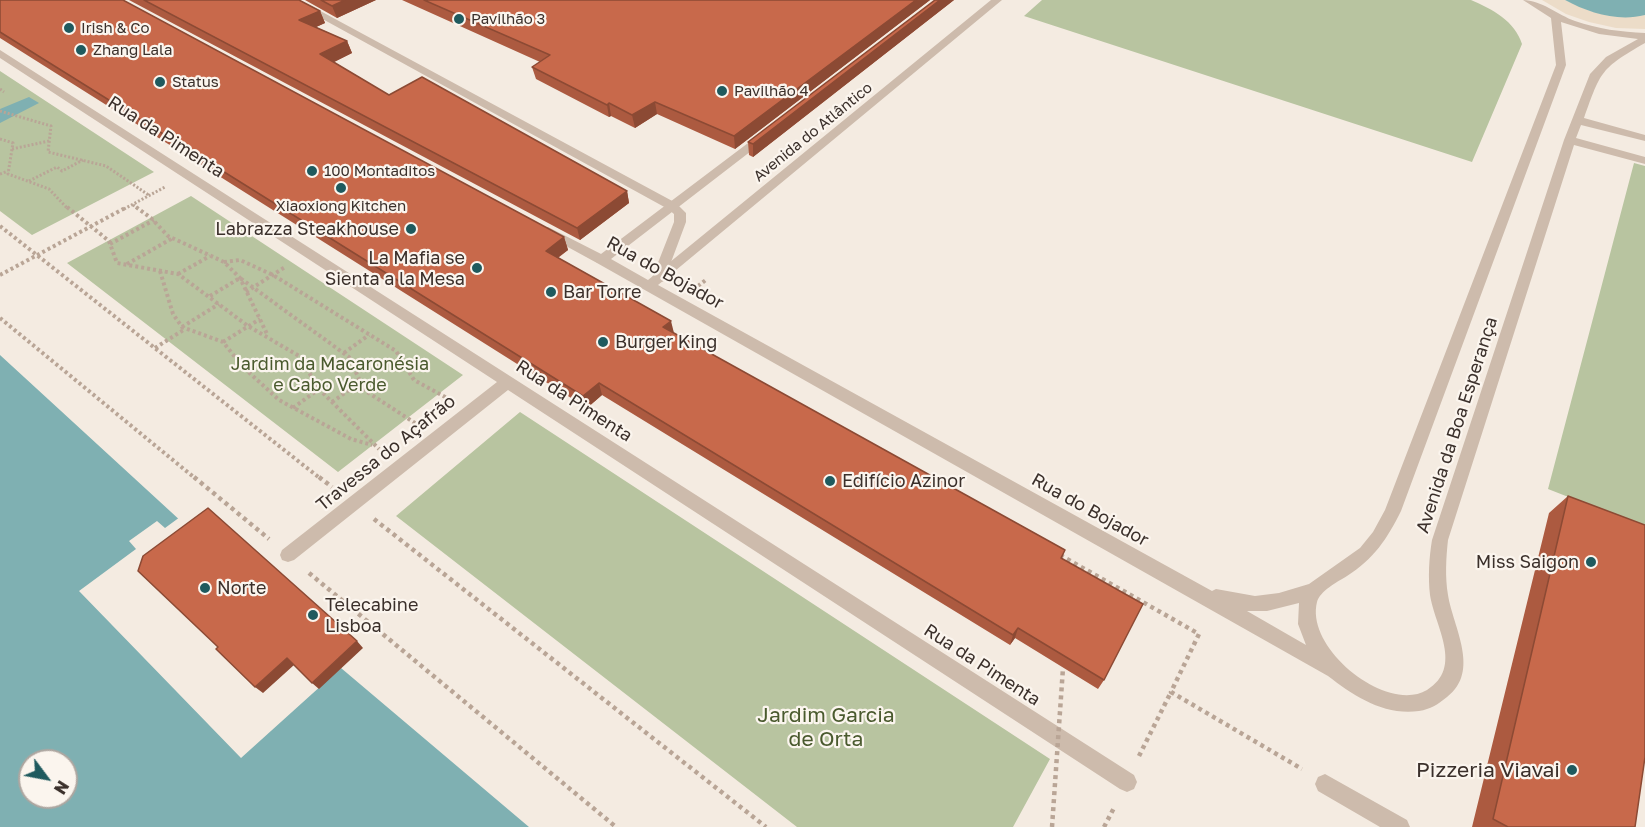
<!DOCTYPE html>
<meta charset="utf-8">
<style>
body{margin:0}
#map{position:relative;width:1645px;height:827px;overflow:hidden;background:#f4ebe1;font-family:"Golos Text",sans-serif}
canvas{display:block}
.north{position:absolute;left:18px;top:749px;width:60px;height:60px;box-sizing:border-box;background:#fbf5ee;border:2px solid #aea6a0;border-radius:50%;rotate:122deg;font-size:16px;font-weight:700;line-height:24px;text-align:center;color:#3b302b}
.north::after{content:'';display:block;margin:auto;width:21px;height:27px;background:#1f5a5e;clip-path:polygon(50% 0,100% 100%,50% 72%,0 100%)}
</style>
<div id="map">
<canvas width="1645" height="827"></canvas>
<div class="north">N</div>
</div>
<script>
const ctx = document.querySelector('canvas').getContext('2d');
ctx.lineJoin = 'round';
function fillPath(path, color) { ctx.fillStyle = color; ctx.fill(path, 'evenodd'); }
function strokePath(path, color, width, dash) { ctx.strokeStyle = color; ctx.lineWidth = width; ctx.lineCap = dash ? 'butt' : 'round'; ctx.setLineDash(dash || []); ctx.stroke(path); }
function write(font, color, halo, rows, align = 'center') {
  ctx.font = font + ' "Golos Text",sans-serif'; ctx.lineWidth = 4.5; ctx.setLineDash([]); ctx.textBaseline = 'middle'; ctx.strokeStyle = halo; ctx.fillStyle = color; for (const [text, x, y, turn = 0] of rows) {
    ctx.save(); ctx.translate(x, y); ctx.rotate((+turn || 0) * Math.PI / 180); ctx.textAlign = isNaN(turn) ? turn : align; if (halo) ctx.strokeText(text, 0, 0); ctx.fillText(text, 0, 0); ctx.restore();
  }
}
fillPath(new Path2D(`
 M1042,0H1471C1492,9 1515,21 1522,44L1472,162L1024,16Z
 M0,71L154,172L32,235L0,211Z
 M1634,163L1645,166V527L1548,489Z
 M191,196L463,375L338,472L67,263Z
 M520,412L1050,759L1013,827H797L396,516Z`), '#b8c4a0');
fillPath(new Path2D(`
 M1542,0H1565L1590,11L1606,15L1623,17L1645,15V29L1616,28L1589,22L1566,14Z`), '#ecdcc8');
fillPath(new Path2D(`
 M1565,0H1645V15C1618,22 1589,13 1565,0Z
 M29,97L39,103L0,123V109Z
 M0,355L341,668L529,827H0ZM30,761H66V797H30Z`), '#7fb0b2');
fillPath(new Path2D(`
 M180,517L343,666L241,758L79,591L136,549L129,541L157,521L165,528Z`), '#f4ebe1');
strokePath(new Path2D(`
 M0,89L4,92
 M0,111L51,126L48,152L106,166L150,196
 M0,139L13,143L8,174L49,189L68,209
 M12,149L49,141
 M0,174L8,171
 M29,181L57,167L62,171L83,160
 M133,205L139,209
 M124,209L165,187`), '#b9a596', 3, [2, 2]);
strokePath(new Path2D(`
 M67,207L109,241L117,263L178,274L248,326L299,356L319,389L379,449
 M136,207L151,218L168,236L224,262L240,278L267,334
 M0,226L321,479
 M110,244L154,220
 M224,262L240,260L273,275L396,351L414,380L447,398
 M127,264L173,238
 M160,271L173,314L182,327L223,342L243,367L279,400L351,439L372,445
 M178,274L210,256
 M0,275L127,207
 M698,286L707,279
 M246,292L285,267
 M210,296L240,278L349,357L364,390L415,423
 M0,318L196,479
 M182,327L219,304
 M223,342L260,319
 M155,348L185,329
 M344,353L369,335
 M332,402L360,382
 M293,408L319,389`), '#b9a596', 4, [3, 3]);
strokePath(new Path2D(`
 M194,477L269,539
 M319,477L332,487
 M374,519L766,827
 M1060,555L1199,634L1171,692L1302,769
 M309,573L616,827
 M1139,756L1171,692
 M1104,827L1115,806`), '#b9a596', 4.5, [4, 4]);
fillPath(new Path2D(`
 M288,0H300L676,203L686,213V222L664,281L659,283L652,278L674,222V214L668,209Z
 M548,227L607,257L608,260L607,263H597L544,234L542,231L544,228Z`), '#cdbbac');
fillPath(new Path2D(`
 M0,50L1134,775L1137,782L1134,789L1127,792L1120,789L508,390L294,560L288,562L282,560L280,555L282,550L497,382L0,58Z
 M1325,774L1407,820L1410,827H1380L1318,791L1315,784L1318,777Z`), '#cdbbac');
fillPath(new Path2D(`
 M991,0H1002L658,285L1212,591L1216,589L1255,596L1279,593L1309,584L1360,548L1373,532L1385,510L1556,65L1551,18L1523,0C1541,0 1558,15 1575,21C1598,29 1621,32 1645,33V43C1600,69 1601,71 1584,118L1645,135V141L1581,125L1576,138L1645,157V164L1574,145L1448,540C1446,558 1445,577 1448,595C1453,627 1481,671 1447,697C1437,705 1431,709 1419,711C1384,716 1354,696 1328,676L597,263L596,260L597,257L760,134H768V138L611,259L648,280ZM1561,22L1599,34L1638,39L1606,57L1590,74L1564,140L1432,540C1429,558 1428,577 1430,595C1435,627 1464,667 1427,690C1387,714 1305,649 1317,602C1320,591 1337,582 1347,576C1374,559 1387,539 1401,511L1566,65ZM1299,603L1298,624L1306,645L1247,611H1267Z`), '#cdbbac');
strokePath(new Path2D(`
 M1052,827L1063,668`), '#b9a596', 4.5, [4, 4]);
fillPath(new Path2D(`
 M0,0L564,237L568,250L558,258L673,333L1065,550L1062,558L1104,680L1098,689L1015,638L1010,645L602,395L587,408L0,38Z
 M129,0H299L320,11L325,23L316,27L347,41L352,53L334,62L389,95L627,191L629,203L580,240Z
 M305,0H376L337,18Z
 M402,0H930L735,149L657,114L635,128L611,116L609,117L536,79L532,67L540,62Z
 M935,0H954L753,157L749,155L748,142Z
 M1568,496L1635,827H1472L1549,513Z`), '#ac5a40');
fillPath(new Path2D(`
 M345,0H376L337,18L332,6Z
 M916,0H930L735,149L734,136Z
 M940,0H954L753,157V144Z
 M320,11L325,23L305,32L299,20Z
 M347,41L352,53L326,66L320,54Z
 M655,102L657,114L635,128L632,115Z
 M609,103L611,116L609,117L607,105Z
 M627,191L629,203L580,240L577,228Z
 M564,237L568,250L550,263L546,251Z
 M671,321L674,333L663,327Z
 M599,383L602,395L587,408L583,396Z
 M1018,628L1015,638L1010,645L1013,635Z
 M357,641L363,648L319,689L312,683Z
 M287,658L294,665L263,693L255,687Z`), '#8c4a34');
const building = new Path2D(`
 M0,0H123L564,237L546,251L671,321L663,327L1065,550L1061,558L1143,604L1104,680L1018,628L1013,635L599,383L583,396L0,32Z
 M144,0H299L320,11L299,20L347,41L320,54L389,95L422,77L627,191L577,228Z
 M321,0H345L332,6Z
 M424,0H916L734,136L655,102L632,115L609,103L607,105L532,67L550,55Z
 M935,0H940L753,144L748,142Z
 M1568,496L1645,525V757L1635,827H1508L1493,819Z
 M208,508L357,641L312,683L287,658L255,687L216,649L218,647L138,571L143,556Z`);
fillPath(building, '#c8694b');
strokePath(building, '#8c4a34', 1.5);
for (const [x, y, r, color] of [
 [459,19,6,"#1f5a5e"],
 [69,28,6,"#1f5a5e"],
 [81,50,6,"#1f5a5e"],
 [160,82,6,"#1f5a5e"],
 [722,91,6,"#1f5a5e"],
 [312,171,6,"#1f5a5e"],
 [341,188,6,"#1f5a5e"],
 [411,229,6,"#1f5a5e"],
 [477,268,6,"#1f5a5e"],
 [551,292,6,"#1f5a5e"],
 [603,342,6,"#1f5a5e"],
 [830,481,6,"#1f5a5e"],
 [1591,562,6,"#1f5a5e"],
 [205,588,6,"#1f5a5e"],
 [313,615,6,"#1f5a5e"],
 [1572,770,6,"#1f5a5e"]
]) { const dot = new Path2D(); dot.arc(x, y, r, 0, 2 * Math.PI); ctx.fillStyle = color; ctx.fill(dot); strokePath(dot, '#fbf5ee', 2); }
write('15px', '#3b302b', '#fbf5ee', [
 ["Pavilhão 3",471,19],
 ["Irish & Co",81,28],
 ["Zhang Lala",93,50],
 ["Status",172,82],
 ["Pavilhão 4",734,91],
 ["100 Montaditos",324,171],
 ["Xiaoxiong Kitchen",341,206,"center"]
], 'left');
write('15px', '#3b302b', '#fbf5ee', [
 ["Avenida do Atlântico",813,132,-39]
]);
write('18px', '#3b302b', '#fbf5ee', [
 ["Rua da Pimenta",166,137,33],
 ["Rua do Bojador",665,273,29],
 ["Rua da Pimenta",574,401,33],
 ["Avenida da Boa Esperança",1457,425,-72],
 ["Travessa do Açafrão",386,453,-39],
 ["Rua do Bojador",1090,510,29],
 ["Rua da Pimenta",982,665,33]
]);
write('18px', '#3b302b', '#fbf5ee', [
 ["Labrazza Steakhouse",399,229,"right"],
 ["La Mafia se",465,258,"right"],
 ["Sienta a la Mesa",465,279,"right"],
 ["Bar Torre",563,292],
 ["Burger King",615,342],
 ["Edifício Azinor",842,481],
 ["Miss Saigon",1579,562,"right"],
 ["Norte",217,588],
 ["Telecabine",325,605],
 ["Lisboa",325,626]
], 'left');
write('18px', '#4a5a2e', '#fbf5ee', [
 ["Jardim da Macaronésia",330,364],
 ["e Cabo Verde",330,385]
]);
write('21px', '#4a5a2e', '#fbf5ee', [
 ["Jardim Garcia",826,715],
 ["de Orta",826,739]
]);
write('21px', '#3b302b', '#fbf5ee', [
 ["Pizzeria Viavai",1560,770]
], 'right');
</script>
